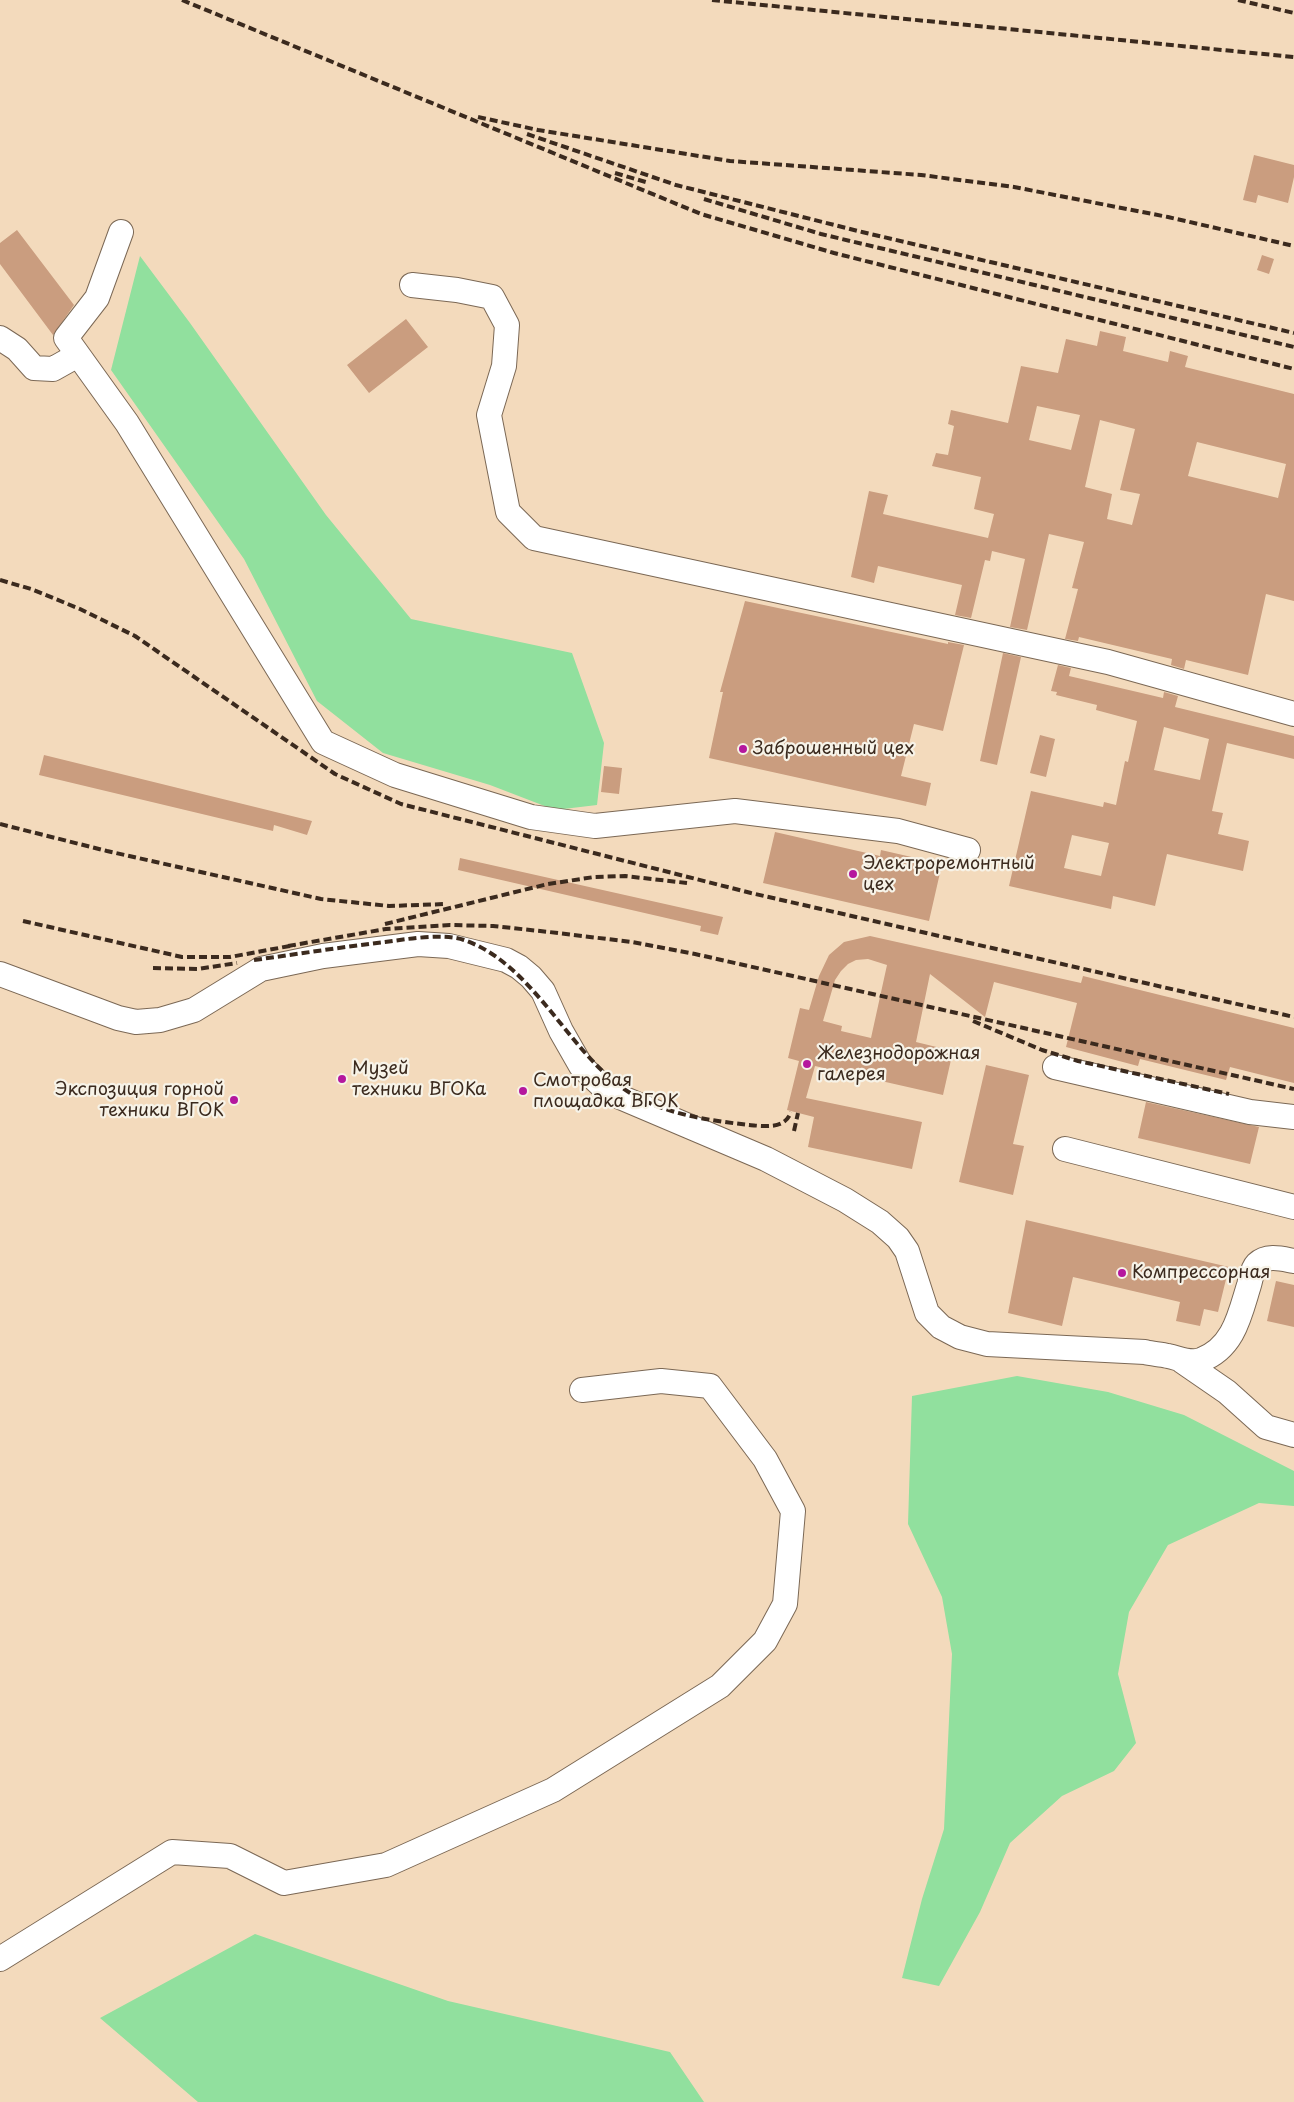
<!DOCTYPE html>
<meta charset="utf-8">
<style>
body{margin:0}
canvas{display:block;background:#f3dabc}
</style>
<canvas width="1294" height="2102"></canvas>
<script>
const ctx = document.querySelector('canvas').getContext('2d');
ctx.lineJoin = 'round';
function fillPath(path, color) { ctx.fillStyle = color; ctx.fill(path, 'evenodd'); }
function strokePath(path, color, width, dash) { ctx.strokeStyle = color; ctx.lineWidth = width; ctx.lineCap = dash ? 'butt' : 'round'; ctx.setLineDash(dash || []); ctx.stroke(path); }
function write(font, color, halo, rows, align = 'center') {
  ctx.font = font + ' "Playpen Sans",sans-serif'; ctx.lineWidth = 4.5; ctx.setLineDash([]); ctx.textBaseline = 'middle'; ctx.strokeStyle = halo; ctx.fillStyle = color; for (const [text, x, y, turn = 0] of rows) {
    ctx.save(); ctx.translate(x, y); ctx.rotate((+turn || 0) * Math.PI / 180); ctx.textAlign = isNaN(turn) ? turn : align; if (halo) ctx.strokeText(text, 0, 0); ctx.fillText(text, 0, 0); ctx.restore();
  }
}
fillPath(new Path2D(`
 M140,256L190,323L326,515L411,619L572,653L604,743L597,805L555,810L490,785L383,753L317,701L244,559L111,370Z
 M1017,1376L1108,1392L1184,1415L1294,1471V1506L1259,1503L1168,1545L1129,1612L1118,1674L1136,1743L1114,1771L1062,1796L1010,1843L980,1912L939,1986L902,1978L922,1899L944,1829L952,1654L942,1597L908,1524L912,1396Z
 M255,1934L448,2001L670,2052L704,2102H198L100,2018Z`), '#91e09e');
fillPath(new Path2D(`
 M1254,155L1294,165V177L1288,203L1258,195L1256,203L1243,200Z
 M17,230L74,305L53,335L0,264V243Z
 M1262,255L1274,259L1269,274L1257,270Z
 M406,319L428,347L369,393L347,365Z
 M1100,331L1126,337L1123,351L1168,362L1170,351L1188,356L1185,367L1294,394V601L1266,594L1248,675L1186,660L1184,669L1171,665L1172,659L1079,637L1078,641L1065,639L1078,589L1072,588L1084,542L1049,534L1027,630L1010,627L1025,559L992,551L990,561L985,560L971,618L955,615L962,585L878,566L874,583L851,577L869,491L888,495L883,514L988,538L994,514L974,509L981,477L932,466L936,453L948,455L954,426L948,424L951,410L1008,423L1021,366L1058,373L1066,339L1097,346ZM1037,406L1080,415L1071,450L1029,440ZM1100,420L1135,429L1120,490L1140,494L1132,525L1107,519L1112,494L1085,487ZM1197,442L1286,464L1278,498L1188,476Z
 M745,601L948,644V642L964,645L943,731L914,724L901,776L931,783L926,806L709,758L723,692H720Z
 M1003,653L1021,657L997,765L980,761Z
 M1058,665L1071,668L1069,676L1163,698L1164,692L1178,696L1175,707L1294,736V759L1227,743L1212,811L1223,813L1218,834L1249,841L1243,871L1167,854L1155,906L1113,896L1111,909L1009,886L1031,791L1103,807L1104,802L1116,805L1125,761L1128,762L1137,721L1096,710L1097,705L1056,695L1057,692L1051,691ZM1164,727L1209,739L1200,780L1154,770ZM1072,835L1109,843L1101,876L1064,868Z
 M1040,735L1055,739L1046,777L1030,773Z
 M44,755L312,821L307,835L274,825L273,831L39,775Z
 M604,766L622,768L619,794L601,792Z
 M775,832L880,856L881,850L942,864L929,921L763,883Z
 M460,858L723,917L718,935L700,931L701,926L458,870Z
 M870,936L1081,983L1083,976L1294,1028V1083L1230,1067L1226,1080L1140,1059L1138,1066L1066,1047L1077,1003L994,982L985,1017L930,974L916,1042L953,1051L943,1095L815,1066L806,1098L922,1122L912,1169L808,1147L814,1117L787,1110L799,1061L788,1058L800,1008L809,1010L819,976L829,955L844,942ZM868,959L887,965L871,1038L841,1031L842,1026L823,1021L835,980L841,971L848,964L856,960Z
 M986,1065L1029,1075L1013,1144L1024,1146L1013,1195L959,1182Z
 M1146,1102L1259,1127L1250,1164L1138,1138Z
 M1026,1220L1229,1267L1218,1312L1204,1309L1200,1326L1176,1321L1180,1302L1073,1277L1062,1326L1008,1313Z
 M1276,1281L1294,1285V1327L1267,1321Z`), '#ca9d7f');
const minor = new Path2D(`
 M121,232L97,298L66,338L127,423L323,742L395,775L531,817L595,826L735,811L898,831L968,850
 M412,285L457,290L492,297L507,325L504,366L489,415L508,512L534,538L1108,662L1294,714
 M0,338L17,349L34,368L53,369L78,355
 M0,974L118,1018L136,1022L160,1020L194,1010L261,969L323,956L418,944L449,946L506,960L519,967L531,977L543,991L561,1031L581,1066L601,1085L620,1097L766,1159L845,1200L880,1222L898,1238L907,1251L927,1313L941,1327L960,1337L987,1344L1145,1352C1152,1354 1160,1354 1168,1356C1179,1358 1189,1364 1201,1360C1234,1348 1240,1314 1249,1285C1251,1278 1252,1269 1257,1264C1267,1254 1283,1259 1294,1261
 M1055,1067L1250,1112L1294,1117
 M1065,1149L1294,1207
 M1182,1361L1227,1392L1266,1427L1294,1435
 M0,1959L172,1852L230,1856L284,1883L386,1865L553,1790L720,1686L765,1641L785,1604L793,1511L765,1459L710,1386L661,1381L582,1390`);
strokePath(minor, '#7b6855', 26);
strokePath(minor, '#fff', 24);
strokePath(new Path2D(`
 M182,0L701,214L834,253L1294,369
 M712,0L1294,57
 M1238,0L1294,13
 M478,117L538,130L730,161L921,175L1014,187L1168,217L1294,246
 M527,134L676,185L862,232L1294,333
 M615,173L649,183
 M704,199L821,234L1294,347
 M0,580L31,589L80,609L135,636L335,774L401,804L751,893L1294,1017
 M0,824L107,851L321,899L389,906L446,904
 M23,921L182,957H230L295,945
 M385,924L548,884L594,877L625,876L687,883
 M288,946L386,929L450,925L493,926L549,932L632,942L695,954L1294,1089
 M254,960C298,954 342,947 385,942C407,939 444,933 464,940C531,963 566,1046 620,1086C656,1113 705,1120 749,1125C764,1126 785,1130 791,1112
 M153,968L198,969L237,963
 M973,1021L1042,1050L1078,1061L1229,1094
 M794,1131L798,1113`), '#3b2a1e', 4, [8, 4]);
for (const [x, y, r, color] of [
 [743,749,5,"#b5179e"],
 [853,874,5,"#b5179e"],
 [807,1064,5,"#b5179e"],
 [342,1079,5,"#b5179e"],
 [523,1091,5,"#b5179e"],
 [234,1100,5,"#b5179e"],
 [1122,1273,5,"#b5179e"]
]) { const dot = new Path2D(); dot.arc(x, y, r, 0, 2 * Math.PI); ctx.fillStyle = color; ctx.fill(dot); strokePath(dot, '#f7f3e8', 2); }
write('18px', '#3b2a1e', '#f7f3e8', [
 ["Заброшенный цех",753,749],
 ["Электроремонтный",863,864],
 ["цех",863,885],
 ["Железнодорожная",817,1054],
 ["галерея",817,1075],
 ["Музей",352,1069],
 ["техники ВГОКа",352,1090],
 ["Смотровая",533,1081],
 ["площадка ВГОК",533,1102],
 ["Экспозиция горной",224,1090,"right"],
 ["техники ВГОК",224,1111,"right"],
 ["Компрессорная",1132,1273]
], 'left');
</script>
